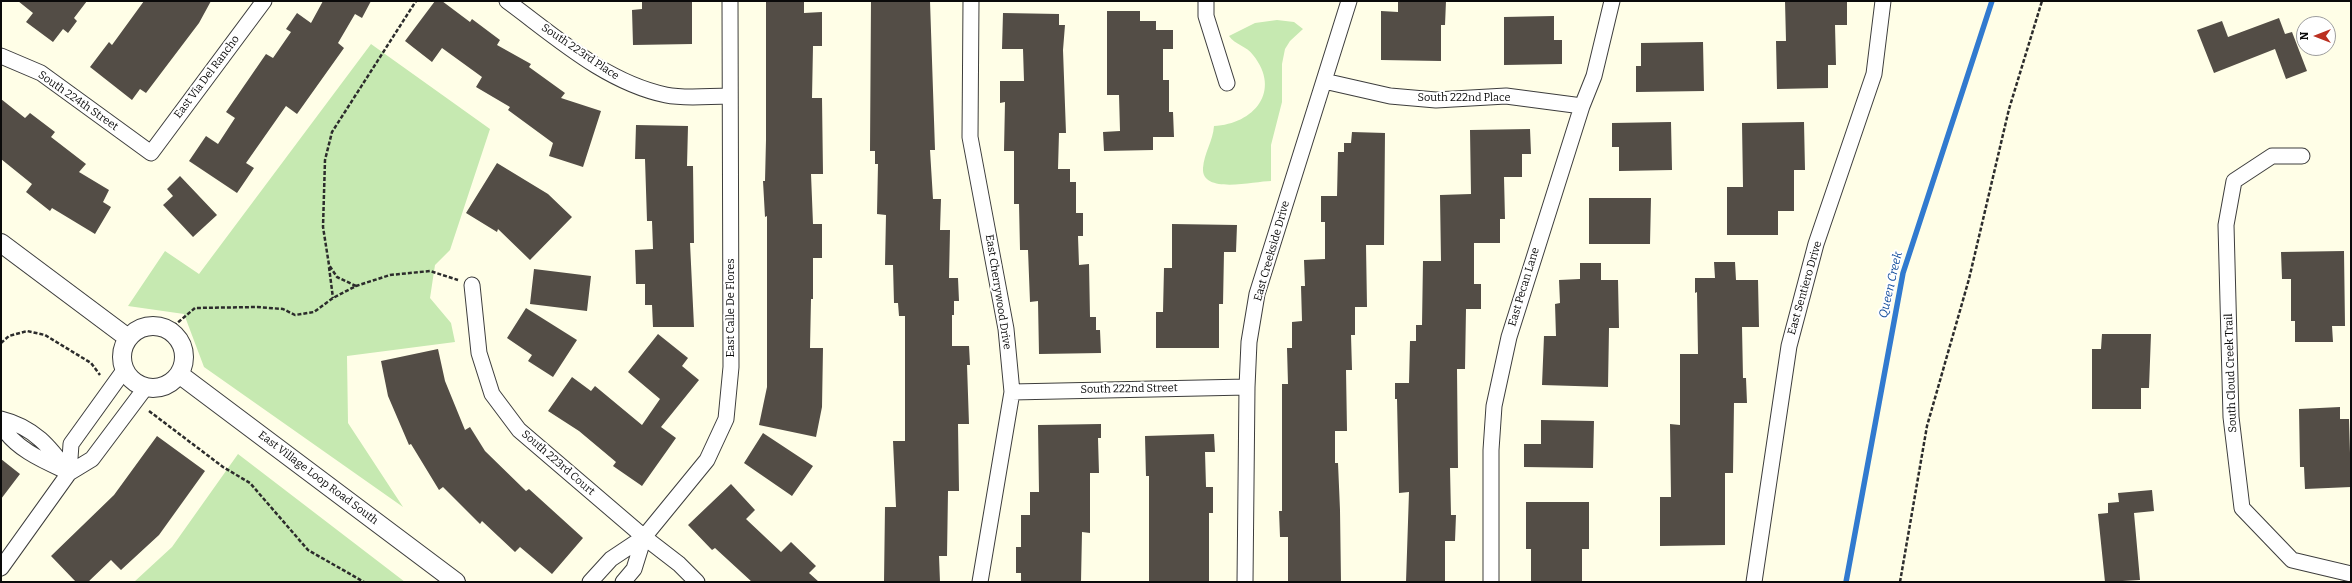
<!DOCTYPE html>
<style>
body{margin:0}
#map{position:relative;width:2352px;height:583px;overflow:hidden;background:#fffee7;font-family:Bitter,serif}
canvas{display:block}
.frame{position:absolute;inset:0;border:2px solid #0a0a0a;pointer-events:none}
.north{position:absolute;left:2296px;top:16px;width:40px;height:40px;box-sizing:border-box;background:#fff;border:1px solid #9d9d9d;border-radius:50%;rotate:270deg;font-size:11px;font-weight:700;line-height:16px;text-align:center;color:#0a0a0a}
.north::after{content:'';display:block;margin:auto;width:14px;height:18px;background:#bb3021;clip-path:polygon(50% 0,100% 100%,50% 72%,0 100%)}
</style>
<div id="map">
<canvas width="2352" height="583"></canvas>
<div class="frame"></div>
<div class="north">N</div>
</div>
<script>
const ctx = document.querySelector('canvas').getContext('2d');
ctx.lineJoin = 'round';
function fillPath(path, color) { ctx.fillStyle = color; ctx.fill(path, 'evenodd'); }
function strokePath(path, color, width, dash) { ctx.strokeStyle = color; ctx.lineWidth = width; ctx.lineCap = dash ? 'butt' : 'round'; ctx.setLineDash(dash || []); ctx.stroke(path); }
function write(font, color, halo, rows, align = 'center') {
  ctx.font = font + ' Bitter,serif'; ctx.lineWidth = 4; ctx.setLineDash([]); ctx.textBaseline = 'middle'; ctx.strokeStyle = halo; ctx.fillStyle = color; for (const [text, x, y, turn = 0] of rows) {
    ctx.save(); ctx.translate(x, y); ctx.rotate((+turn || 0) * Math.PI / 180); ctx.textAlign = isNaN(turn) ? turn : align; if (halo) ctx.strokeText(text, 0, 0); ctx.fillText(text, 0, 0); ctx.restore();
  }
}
fillPath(new Path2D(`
 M1277,20L1294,22L1303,29L1290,41L1285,49L1282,64V102L1271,145V181C1255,181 1201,195 1203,168C1204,153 1213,141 1214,126C1254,124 1282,91 1253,55C1247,46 1235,45 1229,36L1255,23Z
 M371,44L490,129L450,250L435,265L430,298L451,323L455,342L347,356L348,423L403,507L204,367L184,314L128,306L165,251L199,274Z
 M238,454L405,582H134L172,547Z`), '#c6e9b1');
strokePath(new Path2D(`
 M1846,582L1903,273L1992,1`), '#317acf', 5.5);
fillPath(new Path2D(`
 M18,1H87L74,18L77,21L68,33L63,29L53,42L26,22L33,13Z
 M144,1H211L199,23L146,93L140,89L132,100L90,67L109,42L112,45Z
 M323,1H371L362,18L355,14L338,43L344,48L297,114L286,106L246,163L254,168L237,193L189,161L206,136L218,144L235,118L226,112L266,54L273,58L291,32L286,29L297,13L311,23Z
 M435,1H442L470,22L472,19L500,40L497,45L531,64L529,67L565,93L561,98L601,111L583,167L549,156L553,143L508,110L510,107L476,87L482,77L442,48L432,62L405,41Z
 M642,1H692V44L633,45L632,10L642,9Z
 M766,1H804V13L822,12V46H813L812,98H822L823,174H811L813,224H822V258H813V299H811L810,348H823L822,407L816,437L759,425L767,387V216L765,217L763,181H765L766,140Z
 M871,1H930L935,150H930L933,199H941L940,230H950L949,278H958L959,301H954V315H952V346H969L970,365H967L969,424H958L959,491H948L947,556H939L940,582H884L885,507H896L893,441H905V316H899L898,303H894L893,265H885L886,215L877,214L878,164H875V151H870Z
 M1398,1H1446L1445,25H1441V61L1381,60V11L1398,12Z
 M1785,1H1847V25H1835L1836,65H1828V88L1777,89L1776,41H1786Z
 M1107,11H1140V21H1156V30H1173V49H1163V80H1169V112H1173L1174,137H1153V150L1104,151L1103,132L1120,131L1119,95H1107Z
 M1003,13L1059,14V25H1065L1063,50L1066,133H1059L1058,169H1070V182H1076V213H1083V236H1078L1079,265L1089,264L1090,317H1096V330H1100L1101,353L1039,354L1038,301L1030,302L1028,250H1020L1019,204H1014V151H1004L1005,102L1000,103V81H1024L1023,49H1002Z
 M1554,16V40H1562V64L1504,65V17Z
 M2279,18L2285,34L2292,32L2307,71L2286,79L2275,49L2214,73L2197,30L2222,21L2228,37Z
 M1703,42L1704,91L1636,92V66H1641V43Z
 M1,99L25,118L30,113L55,132L51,137L86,164L79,172L109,190L103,202L111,207L95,234L52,208L50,211L26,192L32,184L1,159Z
 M1671,122L1672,170L1619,171V147H1612V123Z
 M1804,122L1805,170H1794V211H1778V235H1727V187H1743L1742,123Z
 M636,125L688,126L687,166H693L694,243H690L694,327H653L652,305H645V284H636L635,250L653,249L652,221H647L645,159H635Z
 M1530,129L1531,154H1522V177H1504L1505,219H1500V243H1474V284H1481V309H1466L1465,369H1457L1458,468H1450L1451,515H1456L1455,541H1445V582H1406L1409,492L1399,493L1397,399H1395V383H1409L1410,341H1416V325H1422L1423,261H1441L1440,195L1471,194L1470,130Z
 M1352,132L1385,133L1384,245H1366L1367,307H1355V335H1351L1352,370H1346L1347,431H1335V463H1338L1340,510L1341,582H1288V537H1280L1279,511H1282V384H1288L1287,348H1292V322L1302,321L1301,286H1305L1304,260L1325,259V222H1321V196H1337L1338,152H1344V143H1351Z
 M497,163L548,194L572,217L530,260L498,229L497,232L466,213Z
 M180,176L217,215L193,237L163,205L173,196L167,189Z
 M1589,198H1651L1650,244H1589Z
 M1172,224L1237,225L1236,252H1224L1223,304H1219V348H1156V312H1163L1164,268H1172Z
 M2344,251L2345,326H2332L2333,342H2295V321H2291V279H2282L2281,252Z
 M1714,262H1735L1736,280H1758L1759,327H1742L1743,378H1746L1747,403H1734L1733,473H1725V545L1660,546V497H1671L1670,424L1680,425V354H1698L1697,292L1695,293V278H1715Z
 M1580,263H1601V280H1618L1619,328H1609L1608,387L1542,385L1544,336H1556L1555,304L1560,303L1559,280L1580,279Z
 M534,269L591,276L587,311L530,304Z
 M526,308L577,340L553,377L528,361L532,355L507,338Z
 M658,334L688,358L682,366L699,380L661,427L676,438L642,486L613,466L616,462L579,431L548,411L572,377L591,391L595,386L642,425L660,399L628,372Z
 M2102,334H2151L2149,388H2141V409H2092V349H2101Z
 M438,349L445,381L465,430L470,427L485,451L526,491L529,489L583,538L552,574L520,547L515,552L482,521L480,524L443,487L439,490L411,444L409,445L388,396L381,361Z
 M2340,407V419H2349L2351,487L2305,489L2304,467H2300L2299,409Z
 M1541,420L1594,421L1593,468L1524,467V444H1541Z
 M1101,424V438H1098L1099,473H1090V533L1082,532L1081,582H1021V573H1016V547H1021V515H1030V492H1039L1038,425Z
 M763,433L813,466L792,496L744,463Z
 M1214,434L1215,452H1205L1206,487H1213V513H1209V582H1149V476H1146L1145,436Z
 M157,436L205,471L159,535L121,570L111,560L88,582H76L51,556L114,495Z
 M1,459L20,474L1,499Z
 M731,484L755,510L746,519L781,552L791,542L816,566L809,573L819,582H752L715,548L712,550L688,525Z
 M2152,490L2154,511L2134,513L2140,580L2105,582L2098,514L2108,513V503L2119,502L2118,493Z
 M1526,502H1589V549H1582V582H1531V549H1526Z`), '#534d46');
const minor = new Path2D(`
 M507,1C556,37 605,82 666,95C685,99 709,96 729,96
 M971,1L970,137L1006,329L1012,392L980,582
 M1206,1V16L1227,83
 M1,56L41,73L151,153L264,1
 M1324,81L1390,96L1436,100L1506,96L1582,106
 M2302,156H2272L2234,181L2226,225L2231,417L2242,508L2292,560L2351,574
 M472,285L479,353L492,394L519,430L644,537L679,564L697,582
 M1012,392L1247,387
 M1,419C34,427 50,447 69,473
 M1,425C15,449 44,461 68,472
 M69,473L71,444L125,369
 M1,568L69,473L92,459L146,387
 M590,582L611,559L644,537
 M623,582L634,569L644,537L707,460L726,419L731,367L730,1
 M1245,582L1247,387L1249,342L1257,294L1349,1
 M1491,582V450L1494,406L1509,337L1582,106L1594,76L1612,1
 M1754,582L1789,346L1816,244L1874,74L1883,1`);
const tertiary = new Path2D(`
 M1,243L128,338
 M122 357a31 31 0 1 1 62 0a31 31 0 1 1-62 0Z
 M179,374L456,582`);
strokePath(minor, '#3d3d3d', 17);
strokePath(tertiary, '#3d3d3d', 20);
strokePath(new Path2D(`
 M329,267L333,298
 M356,286L337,277L329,265L323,227L325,160L332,132L416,1
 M169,330L195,308L257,307L283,309L295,315L314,312L333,298L356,286L390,275L430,271L458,280
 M1,343L9,336L27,331L45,335L91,363L100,375
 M149,411L223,467L250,483L308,550L364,582
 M1900,582L1927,426L1969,279L2009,109L2042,1`), '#2c2c2c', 2.5, [4, 2]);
strokePath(minor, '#fff', 15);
strokePath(tertiary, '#fff', 18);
write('11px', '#0a0a0a', '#fff', [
 ["South 223rd Place",580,52,34],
 ["East Via Del Rancho",207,77,-53],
 ["South 222nd Place",1464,98],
 ["South 224th Street",78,101,35],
 ["East Creekside Drive",1272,251,-74],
 ["East Pecan Lane",1524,287,-73],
 ["East Sentiero Drive",1805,288,-74],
 ["East Cherrywood Drive",998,292,81],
 ["East Calle De Flores",731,308,-90],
 ["South Cloud Creek Trail",2231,373,-92],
 ["South 222nd Street",1129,389,-1],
 ["South 223rd Court",558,463,41],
 ["East Village Loop Road South",318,478,37]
]);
write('italic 12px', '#134d9c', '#fff', [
 ["Queen Creek",1891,285,-77]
]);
</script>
